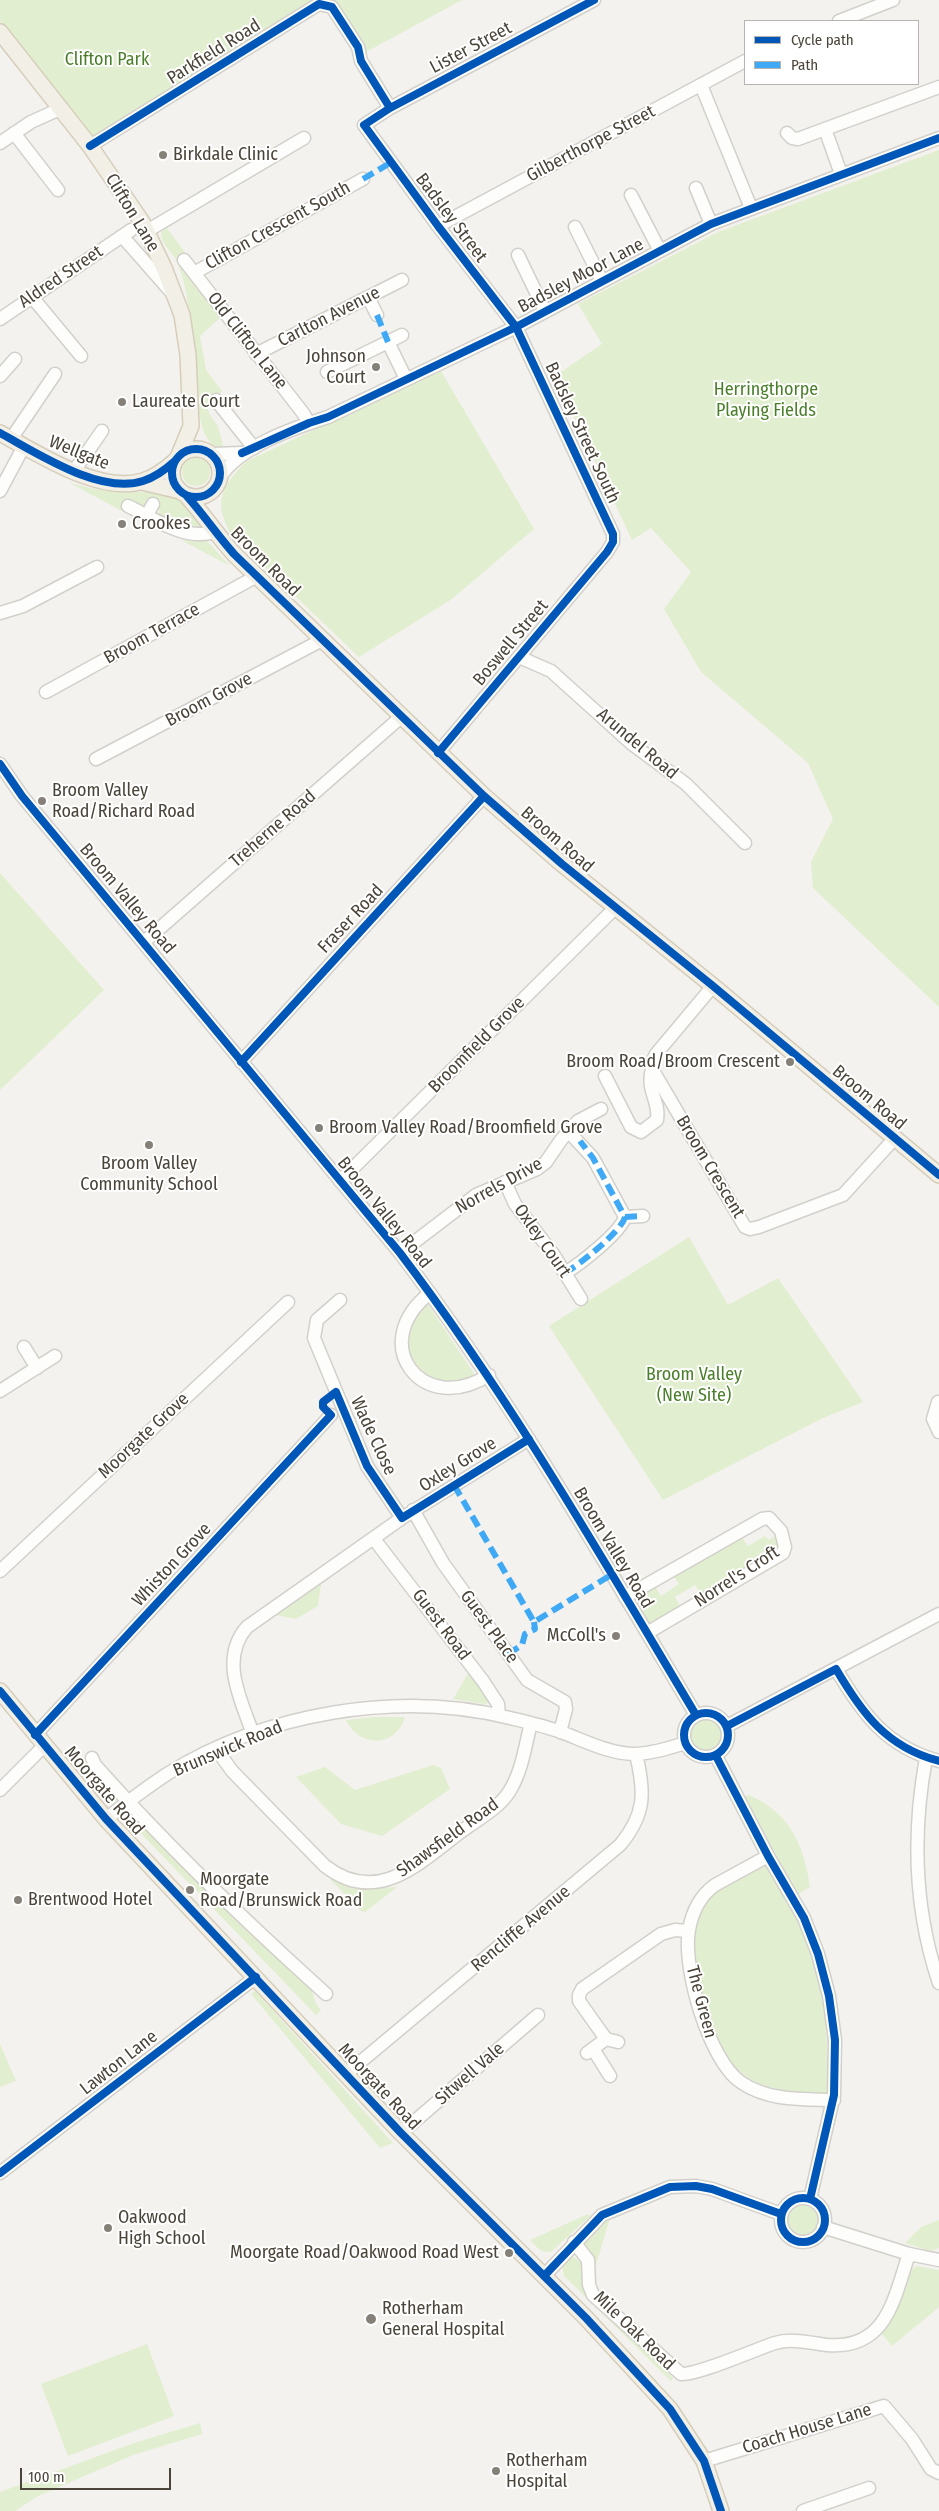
<!DOCTYPE html>
<style>
body{margin:0}
#map{position:relative;width:939px;height:2511px;overflow:hidden;background:#f4f2ee;font-family:"Fira Sans Condensed",sans-serif}
canvas{display:block}
.legend{position:absolute;left:744px;top:20px;width:175px;height:65px;box-sizing:border-box;background:#fff;border:1px solid #b7b4b0;margin:0;padding:6px 9px;list-style:none;font-size:15px;color:#4b4439}
.legend li{display:flex;align-items:center;gap:10px;height:25px}
.legend b{width:25px;border:1px solid #b7b4b0}
.scale{position:absolute;left:20px;top:2468px;width:151px;height:22px;box-sizing:border-box;border:2px solid #4b4439;border-top:0;padding-left:6px;font-size:15px;line-height:18px;white-space:nowrap;color:#4b4439;-webkit-text-stroke:4px #fff;paint-order:stroke}
</style>
<div id="map">
<canvas width="939" height="2511"></canvas>
<ul class="legend">
<li><b style="height:6px;background:#0057b8"></b>Cycle path</li>
<li><b style="height:6px;background:#3fa9f5"></b>Path</li>
</ul>
<div class="scale">100 m</div>
</div>
<script>
const ctx = document.querySelector('canvas').getContext('2d');
ctx.lineJoin = 'round';
function fillPath(path, color) { ctx.fillStyle = color; ctx.fill(path, 'evenodd'); }
function strokePath(path, color, width, dash) { ctx.strokeStyle = color; ctx.lineWidth = width; ctx.lineCap = dash ? 'butt' : 'round'; ctx.setLineDash(dash || []); ctx.stroke(path); }
function write(font, color, halo, rows, align = 'center') {
  ctx.font = font + ' "Fira Sans Condensed",sans-serif'; ctx.lineWidth = 4; ctx.setLineDash([]); ctx.textBaseline = 'middle'; ctx.strokeStyle = halo; ctx.fillStyle = color; for (const [text, x, y, turn = 0] of rows) {
    ctx.save(); ctx.translate(x, y); ctx.rotate((+turn || 0) * Math.PI / 180); ctx.textAlign = isNaN(turn) ? turn : align; if (halo) ctx.strokeText(text, 0, 0); ctx.fillText(text, 0, 0); ctx.restore();
  }
}
fillPath(new Path2D(`
 M0,0H318L100,135H90L6,29L0,21Z
 M335,0H462L366,52Z
 M939,150V1007L813,888L811,862L833,819L808,763L701,672L664,609L691,572L651,528L632,540L555,376L602,344L578,304L718,232Z
 M166,227L187,255L221,317L200,336L206,370L222,391L207,407L210,415L218,426L224,449C216,447 210,444 206,436C196,419 196,368 193,345C190,319 188,287 177,262C173,253 161,244 161,233Z
 M441,371L534,529L452,599L359,657L233,537C212,504 221,486 247,461Z
 M182 472a14 14 0 1 1 28 0a14 14 0 1 1-28 0Z
 M70,483C83,486 96,490 108,491C142,494 188,483 201,526L198,531C185,531 169,521 159,514V504L152,501L149,505L142,506L128,501L122,511Z
 M181,540L207,541L230,566Z
 M0,873L104,990L0,1090Z
 M689,1237L728,1305L778,1278L863,1402L823,1418L663,1500L549,1326Z
 M424,1302L429,1306L477,1378L448,1383L431,1379L419,1372L406,1350L409,1322Z
 M741,1536L748,1546L765,1536L769,1540L775,1536L779,1541V1548L702,1597L695,1585L675,1597L681,1608L649,1625L635,1602L636,1598L655,1587L661,1596L679,1584L673,1575Z
 M321,1583L318,1606L296,1619L275,1615Z
 M469,1672L489,1702L486,1704L453,1699Z
 M375,1717H405C396,1748 359,1748 346,1720Z
 M688 1736a18 18 0 1 1 36 0a18 18 0 1 1-36 0Z
 M86,1761L119,1798L115,1802L106,1798L80,1765Z
 M433,1765L441,1768L450,1789L382,1836L341,1824L296,1777L325,1767L355,1790Z
 M749,1795C790,1813 804,1845 810,1887L797,1895L745,1797Z
 M131,1811C172,1854 214,1897 256,1939C272,1954 294,1967 308,1984C315,1993 312,2001 321,2010L316,2015L128,1820Z
 M761,1866L769,1867C780,1888 794,1910 803,1932C824,1983 829,2036 828,2091L823,2094C796,2092 766,2092 743,2074C714,2053 708,2016 700,1984C698,1973 694,1961 693,1950C692,1932 697,1915 707,1900C718,1884 744,1875 761,1866Z
 M330,1879L360,1888L397,1887L365,1912L361,1911Z
 M255,1991L393,2143L380,2148L251,1994Z
 M0,2044L16,2081L0,2087Z
 M785 2219a18 18 0 1 1 36 0a18 18 0 1 1-36 0Z
 M588,2214L590,2216L552,2251C542,2255 537,2247 530,2240Z
 M611,2215L594,2271V2258L585,2244L586,2238Z
 M939,2220V2248L930,2251L905,2243L921,2227Z
 M573,2257L582,2263L589,2296L673,2378L671,2381L564,2276L562,2266L567,2258Z
 M916,2266L939,2270V2307L892,2346L882,2334C890,2322 907,2270 916,2266Z
 M147,2344L174,2416L68,2456L41,2384Z
 M200,2423L202,2434L133,2455L36,2497L15,2511H0V2492L134,2443Z`), '#e1eecf');
const minor = new Path2D(`
 M839,21L893,0
 M701,85L751,208
 M14,133L58,190
 M787,133L792,138L798,139L825,129
 M0,143L31,122L62,108
 M90,146L319,4L332,7L358,47L361,61L390,108
 M841,174L825,129L939,87
 M696,188L711,224
 M631,195L660,251
 M438,226L745,61
 M575,227L602,281
 M147,231L304,138
 M122,236L173,294
 M518,255L545,311
 M184,260L303,413L309,423
 M194,273L363,179
 M32,297L81,356
 M368,297L377,315
 M0,319L131,230
 M388,342L406,379
 M256,354L402,280
 M327,372L402,335
 M0,376L15,359
 M216,400L254,448
 M11,439L55,374
 M212,454L242,453
 M74,471L102,431
 M220,477C240,446 294,428 328,417L516,327L711,224L939,138
 M0,491L24,446
 M128,506C155,519 184,541 215,532
 M147,515L153,504
 M0,613L23,606L97,567
 M519,657L551,671L632,744L686,784L745,843
 M46,692L257,576
 M438,753L607,552L613,542V534L516,327L438,226L364,125L390,108L594,0
 M96,759L322,640
 M0,764L22,796L400,1253C511,1399 602,1558 696,1715
 M144,942L401,717
 M713,986L656,1054L652,1062V1069L745,1227L750,1229L759,1227L843,1195L894,1139
 M241,1062L484,796
 M605,1076L631,1127L641,1132L657,1120C660,1100 646,1092 652,1069
 M340,1181L615,908
 M505,1182L515,1204L553,1254L581,1299
 M625,1217L643,1216
 M400,1253L476,1195L537,1169L546,1162L561,1140L578,1121L601,1109
 M565,1273C580,1264 621,1232 625,1217L593,1158L568,1131
 M430,1293C366,1343 422,1418 489,1375
 M340,1300L317,1320L314,1338L367,1466L402,1518
 M24,1347L37,1368
 M0,1391L55,1356
 M938,1402L933,1419L939,1432
 M413,1510L443,1563L527,1680L565,1702L566,1709L560,1732
 M374,1539L483,1681L498,1704L499,1715
 M0,1571L288,1302
 M625,1597L762,1519L769,1518L781,1531L785,1547L783,1553L647,1633
 M836,1669C862,1713 886,1747 939,1761
 M684 1735a22 22 0 1 1 44 0a22 22 0 1 1-44 0Z
 M727,1726L939,1614
 M253,1734C241,1700 219,1659 247,1627L402,1518L529,1439
 M35,1735L331,1415
 M217,1750L232,1771L325,1866C378,1907 420,1862 462,1831C478,1819 499,1808 509,1792C522,1772 525,1746 531,1723
 M716,1756L768,1856L804,1918L818,1954L829,1996L835,2040L834,2095L810,2199
 M92,1758L95,1765C167,1846 245,1921 326,1994
 M926,1758C912,1834 914,1909 939,1983
 M0,1790L44,1746
 M106,1819C126,1803 146,1788 167,1774C265,1713 398,1690 510,1718C527,1722 545,1726 561,1732C585,1741 608,1753 633,1754C650,1754 670,1748 685,1743
 M768,1856L715,1885C700,1896 692,1912 689,1930C682,1967 709,2062 742,2083C769,2101 802,2099 834,2100
 M606,2039L579,2001V1995L582,1989L661,1934L675,1930L688,1931
 M593,2049L610,2076
 M587,2053L606,2039L618,2042
 M346,2074L620,1845C646,1814 645,1792 636,1754
 M401,2133L538,2015
 M0,2173L256,1977
 M781 2220a22 22 0 1 1 44 0a22 22 0 1 1-44 0Z
 M823,2227L909,2254L939,2260
 M574,2242L588,2260L589,2285L593,2295L681,2374C698,2375 754,2350 775,2343C791,2338 811,2343 827,2345C887,2350 894,2298 909,2254
 M544,2276L602,2215L670,2187L696,2186L712,2189L781,2214
 M704,2461L884,2406L912,2439L931,2469L939,2473
 M803,2511L869,2488`);
const major = new Path2D(`
 M0,32L90,146L142,222L164,268L182,315L188,355L191,426L179,455
 M0,433C37,453 100,495 143,481C156,477 165,470 175,461
 M172 473a24 24 0 1 1 48 0a24 24 0 1 1-48 0Z
 M142,482L180,491
 M186,495C204,515 217,535 234,554L484,796L562,864L713,986L939,1175
 M0,1691L106,1819L401,2133L586,2318L670,2409L704,2461L721,2511`);
strokePath(minor, '#d2d0cb', 15);
strokePath(major, '#d6cebb', 18);
strokePath(minor, '#fdfdfc', 12);
strokePath(major, '#f2efe6', 15);
strokePath(new Path2D(`
 M363,179L390,163
 M377,315L388,342
 M625,1217L643,1216
 M565,1273C580,1264 621,1232 625,1217L593,1158L580,1141
 M454,1485L534,1622L611,1575
 M508,1654L522,1645L525,1634L535,1629L534,1622`), '#3fa9f5', 6, [12, 6]);
strokePath(new Path2D(`
 M90,146L319,4L332,7L358,47L361,61L390,108
 M0,433C37,453 100,495 143,481C156,477 165,470 175,461
 M172 473a24 24 0 1 1 48 0a24 24 0 1 1-48 0Z
 M242,453L309,423L328,417L516,327L711,224L939,138
 M186,495C204,515 217,535 234,554L484,796L562,864L713,986L939,1175
 M438,753L607,552L613,542V534L516,327L438,226L364,125L390,108L594,0
 M0,764L22,796L400,1253C511,1399 602,1558 696,1715
 M241,1062L484,796
 M0,1691L106,1819L401,2133L586,2318L670,2409L704,2461L721,2511
 M684 1735a22 22 0 1 1 44 0a22 22 0 1 1-44 0Z
 M727,1726L836,1669C862,1713 886,1747 939,1761
 M35,1735L331,1415L323,1407V1402L336,1392L367,1466L402,1518L529,1439
 M716,1756L768,1856L804,1918L818,1954L829,1996L835,2040L834,2095L810,2199
 M0,2173L256,1977
 M781 2220a22 22 0 1 1 44 0a22 22 0 1 1-44 0Z
 M544,2276L602,2215L670,2187L696,2186L712,2189L781,2214`), '#0057b8', 8);
for (const [x, y, r, color] of [
 [163,155,5,"#868178"],
 [376,367,5,"#868178"],
 [122,402,5,"#868178"],
 [122,524,5,"#868178"],
 [42,801,5,"#868178"],
 [790,1062,5,"#868178"],
 [319,1128,5,"#868178"],
 [149,1145,5,"#868178"],
 [616,1636,5,"#868178"],
 [190,1890,5,"#868178"],
 [18,1900,5,"#868178"],
 [108,2228,5,"#868178"],
 [509,2253,5,"#868178"],
 [371,2319,6,"#868178"],
 [496,2471,5,"#868178"]
]) { const dot = new Path2D(); dot.arc(x, y, r, 0, 2 * Math.PI); ctx.fillStyle = color; ctx.fill(dot); strokePath(dot, '#fff', 2); }
write('18px', '#4b4439', '#fff', [
 ["Lister Street",471,48,-28],
 ["Parkfield Road",214,52,-32],
 ["Gilberthorpe Street",591,144,-28],
 ["Clifton Lane",132,213,59],
 ["Badsley Street",451,218,53],
 ["Clifton Crescent South",278,226,-29],
 ["Badsley Moor Lane",581,276,-28],
 ["Aldred Street",61,277,-34],
 ["Carlton Avenue",329,317,-27],
 ["Old Clifton Lane",247,341,52],
 ["Badsley Street South",582,433,65],
 ["Wellgate",79,453,22],
 ["Broom Road",265,562,45],
 ["Broom Terrace",152,634,-29],
 ["Boswell Street",511,643,-50],
 ["Broom Grove",209,700,-28],
 ["Arundel Road",637,744,40],
 ["Treherne Road",273,829,-41],
 ["Broom Road",557,840,41],
 ["Broom Valley Road",127,899,50],
 ["Fraser Road",351,919,-47],
 ["Broomfield Grove",477,1045,-45],
 ["Broom Road",869,1098,40],
 ["Broom Crescent",710,1167,59],
 ["Norrels Drive",499,1186,-29],
 ["Broom Valley Road",384,1213,51],
 ["Oxley Court",542,1241,55],
 ["Moorgate Grove",144,1436,-43],
 ["Wade Close",373,1436,65],
 ["Oxley Grove",458,1465,-32],
 ["Broom Valley Road",613,1548,59],
 ["Whiston Grove",172,1565,-47],
 ["Norrel's Croft",737,1577,-33],
 ["Guest Road",441,1625,53],
 ["Guest Place",489,1627,54],
 ["Brunswick Road",228,1749,-23],
 ["Moorgate Road",104,1791,49],
 ["Shawsfield Road",448,1838,-36],
 ["Rencliffe Avenue",521,1929,-40],
 ["The Green",701,2002,75],
 ["Lawton Lane",119,2063,-38],
 ["Sitwell Vale",470,2074,-41],
 ["Moorgate Road",379,2087,47],
 ["Mile Oak Road",634,2331,44],
 ["Coach House Lane",807,2429,-17]
]);
write('18px', '#4a7f2a', '#fff', [
 ["Clifton Park",107,60],
 ["Herringthorpe",766,390],
 ["Playing Fields",766,411],
 ["Broom Valley",694,1375],
 ["(New Site)",694,1396]
]);
write('18px', '#4b4439', '#fff', [
 ["Birkdale Clinic",173,155],
 ["Johnson",366,357,"right"],
 ["Court",366,378,"right"],
 ["Laureate Court",132,402],
 ["Crookes",132,524],
 ["Broom Valley",52,791],
 ["Road/Richard Road",52,812],
 ["Broom Road/Broom Crescent",780,1062,"right"],
 ["Broom Valley Road/Broomfield Grove",329,1128],
 ["Broom Valley",149,1164,"center"],
 ["Community School",149,1185,"center"],
 ["McColl's",606,1636,"right"],
 ["Moorgate",200,1880],
 ["Road/Brunswick Road",200,1901],
 ["Brentwood Hotel",28,1900],
 ["Oakwood",118,2218],
 ["High School",118,2239],
 ["Moorgate Road/Oakwood Road West",499,2253,"right"],
 ["Rotherham",382,2309],
 ["General Hospital",382,2330],
 ["Rotherham",506,2461],
 ["Hospital",506,2482]
], 'left');
</script>
